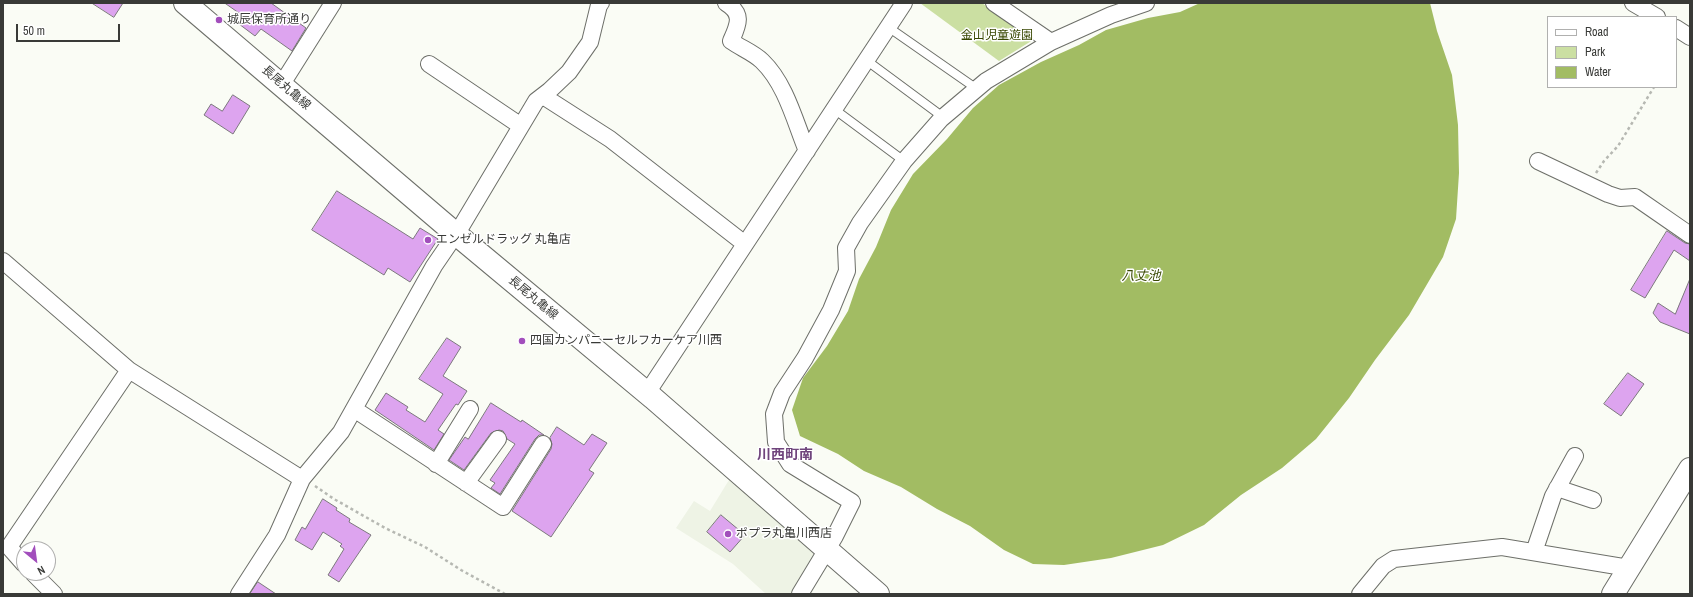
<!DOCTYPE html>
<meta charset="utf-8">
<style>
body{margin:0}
#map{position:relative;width:1693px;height:597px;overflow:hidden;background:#fafcf5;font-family:"Archivo Narrow",sans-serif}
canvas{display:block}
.frame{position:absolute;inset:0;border:4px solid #393a37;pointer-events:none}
.legend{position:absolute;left:1547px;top:16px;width:130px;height:72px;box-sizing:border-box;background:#fff;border:1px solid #b0b0af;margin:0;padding:5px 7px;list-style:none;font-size:12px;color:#393a37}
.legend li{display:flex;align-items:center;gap:8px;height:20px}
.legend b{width:20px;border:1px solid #b0b0af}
.north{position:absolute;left:16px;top:541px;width:40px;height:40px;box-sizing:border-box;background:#fff;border:1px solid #b0b0af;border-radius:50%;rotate:151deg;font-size:11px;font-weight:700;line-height:16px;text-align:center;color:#393a37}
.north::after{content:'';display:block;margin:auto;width:14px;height:18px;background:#a24ebc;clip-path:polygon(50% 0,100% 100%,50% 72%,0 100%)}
.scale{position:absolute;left:16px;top:24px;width:104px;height:18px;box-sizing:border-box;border:2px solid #393a37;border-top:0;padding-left:5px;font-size:12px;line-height:14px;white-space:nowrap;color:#393a37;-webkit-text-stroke:3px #fff;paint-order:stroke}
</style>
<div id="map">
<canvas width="1693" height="597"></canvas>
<div class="frame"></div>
<ul class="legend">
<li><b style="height:5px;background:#fff"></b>Road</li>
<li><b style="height:11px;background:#cbdfa2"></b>Park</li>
<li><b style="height:11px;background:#a2bc63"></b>Water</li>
</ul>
<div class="north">N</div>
<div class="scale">50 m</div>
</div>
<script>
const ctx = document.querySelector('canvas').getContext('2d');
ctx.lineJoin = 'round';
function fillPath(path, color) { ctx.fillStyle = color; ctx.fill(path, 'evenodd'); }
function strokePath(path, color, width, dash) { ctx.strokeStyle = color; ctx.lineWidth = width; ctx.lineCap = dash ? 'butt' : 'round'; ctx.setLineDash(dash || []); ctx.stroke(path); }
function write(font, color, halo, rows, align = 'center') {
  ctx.font = font + ' "Archivo Narrow","Noto Sans JP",sans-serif'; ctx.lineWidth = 3; ctx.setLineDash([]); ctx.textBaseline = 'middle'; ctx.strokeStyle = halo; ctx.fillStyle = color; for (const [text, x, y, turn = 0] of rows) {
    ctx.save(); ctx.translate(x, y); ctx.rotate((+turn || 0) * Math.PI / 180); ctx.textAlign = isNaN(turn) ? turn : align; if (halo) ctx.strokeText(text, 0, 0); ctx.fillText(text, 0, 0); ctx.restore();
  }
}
fillPath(new Path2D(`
 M732,475L820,553L795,594H766L733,564L676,528L694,501L710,511Z`), '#eef3e5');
fillPath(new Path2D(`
 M920,3H982L1033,40L999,61Z`), '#cbdfa2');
fillPath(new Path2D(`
 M1200,3H1430L1437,31L1452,75L1458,125L1459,173L1456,219L1443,257L1409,315L1375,360L1349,398L1316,439L1282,468L1241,495L1204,525L1163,545L1111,558L1064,565L1033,564L1004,550L970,526L937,509L901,487L864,471L838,454L800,436L792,410L803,378L827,346L848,311L859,279L876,247L891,210L913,174L947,139L973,108L999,85L1041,62L1079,45L1106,30L1148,18L1180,12Z`), '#a2bc63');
const building = new Path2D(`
 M92,3H123L114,17Z
 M225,3H271L306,28L292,51L261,29L255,36L239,24L244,17Z
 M233,95L250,106L233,134L204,115L211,104L222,111Z
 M337,191L413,239L420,228L438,239L410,282L388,268L384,275L312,230Z
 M1667,231L1685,243L1690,244V261L1674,250L1645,298L1631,290Z
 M1690,279V334L1660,322L1653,313L1658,303L1675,314Z
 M447,338L461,347L443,376L467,391L458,405L456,404L438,430L444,434L434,450L375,410L386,393L408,407L406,410L425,422L443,394L419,379Z
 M1628,373L1644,384L1621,416L1604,404Z
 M491,403L521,422L522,420L544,435H539L535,439L500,494L491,488L495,483L490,480L515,444L507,439L503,431L499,430L491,433L464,470L449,460L465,437L468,439Z
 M557,427L584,445L592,434L607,443L589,470L594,473L551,537L512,511L551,449L552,444L550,438Z
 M323,499L337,508L336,510L350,519L349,522L371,535L339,582L328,575L344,549L340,546L342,544L323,532L312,550L295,540L302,527L305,529Z
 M721,515L745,535L730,552L707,532Z
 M258,582L276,594H250Z`);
fillPath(building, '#dda4ef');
strokePath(building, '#7c787d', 1);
const lane = new Path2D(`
 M888,27L977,89
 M866,60L943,117
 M834,109L904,161`);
const street = new Path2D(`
 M726,3C744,14 738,25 731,41C741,48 754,53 762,61C786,84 795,122 807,151
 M994,3L1051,42
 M1633,3L1657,17
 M1676,28L1690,37
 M429,64L521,126
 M281,83L287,76L333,3
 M543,96L610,139L745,244
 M1538,161L1608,194L1620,198L1635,197L1690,235
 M3,261L129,370L302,479
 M647,393L904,3
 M354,409L503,507L543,444
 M436,464L470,409
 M466,483L498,439
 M1557,488L1593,500
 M1534,552L1553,496L1575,456
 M24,564L9,547L129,370
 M33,573L54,594
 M239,594L277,535L302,479L341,432L434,266L462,225L536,101L549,91L569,72L590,42L599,5L601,3
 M800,594L835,536L852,502L790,464L776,442L774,414L782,393L805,358L831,310L847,271L846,248L860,223L904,161L941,119L986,81L1051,42L1111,15L1146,3
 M1360,594L1383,566L1394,559L1502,547L1629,568`);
const secondary = new Path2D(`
 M1613,594L1690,469`);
const primary = new Path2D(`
 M185,3L456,234L653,398L878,594`);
strokePath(lane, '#6d6f69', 10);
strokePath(street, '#6d6f69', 18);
strokePath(secondary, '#6d6f69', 24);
strokePath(primary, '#6d6f69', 24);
strokePath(new Path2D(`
 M1596,173L1604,161L1618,146L1654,87
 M315,486L334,499L385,528L425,547L461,570L505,594`), '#b6b8b2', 2.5, [3, 3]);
strokePath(lane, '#fff', 8);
strokePath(street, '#fff', 16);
strokePath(secondary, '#fff', 22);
strokePath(primary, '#fff', 22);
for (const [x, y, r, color] of [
 [219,20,4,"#a24ebc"],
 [428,240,4,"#a24ebc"],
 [522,341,4,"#a24ebc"],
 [728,534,4,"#a24ebc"]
]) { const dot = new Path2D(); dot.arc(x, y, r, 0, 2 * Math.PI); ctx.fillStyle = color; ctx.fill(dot); strokePath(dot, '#fff', 1.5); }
write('12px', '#393a37', '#fff', [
 ["城辰保育所通り",227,20],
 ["エンゼルドラッグ 丸亀店",436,240],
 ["四国カンパニーセルフカーケア川西",530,341],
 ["ポプラ丸亀川西店",736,534]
], 'left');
write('12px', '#374600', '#fff', [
 ["金山児童遊園",997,36]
]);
write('12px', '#393a37', '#fff', [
 ["長尾丸亀線",286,88,41],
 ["長尾丸亀線",533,298,40]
]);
write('italic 13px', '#3a4904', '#fff', [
 ["八丈池",1141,277]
]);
write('bold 14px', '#6f447c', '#fff', [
 ["川西町南",785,455]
]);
</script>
